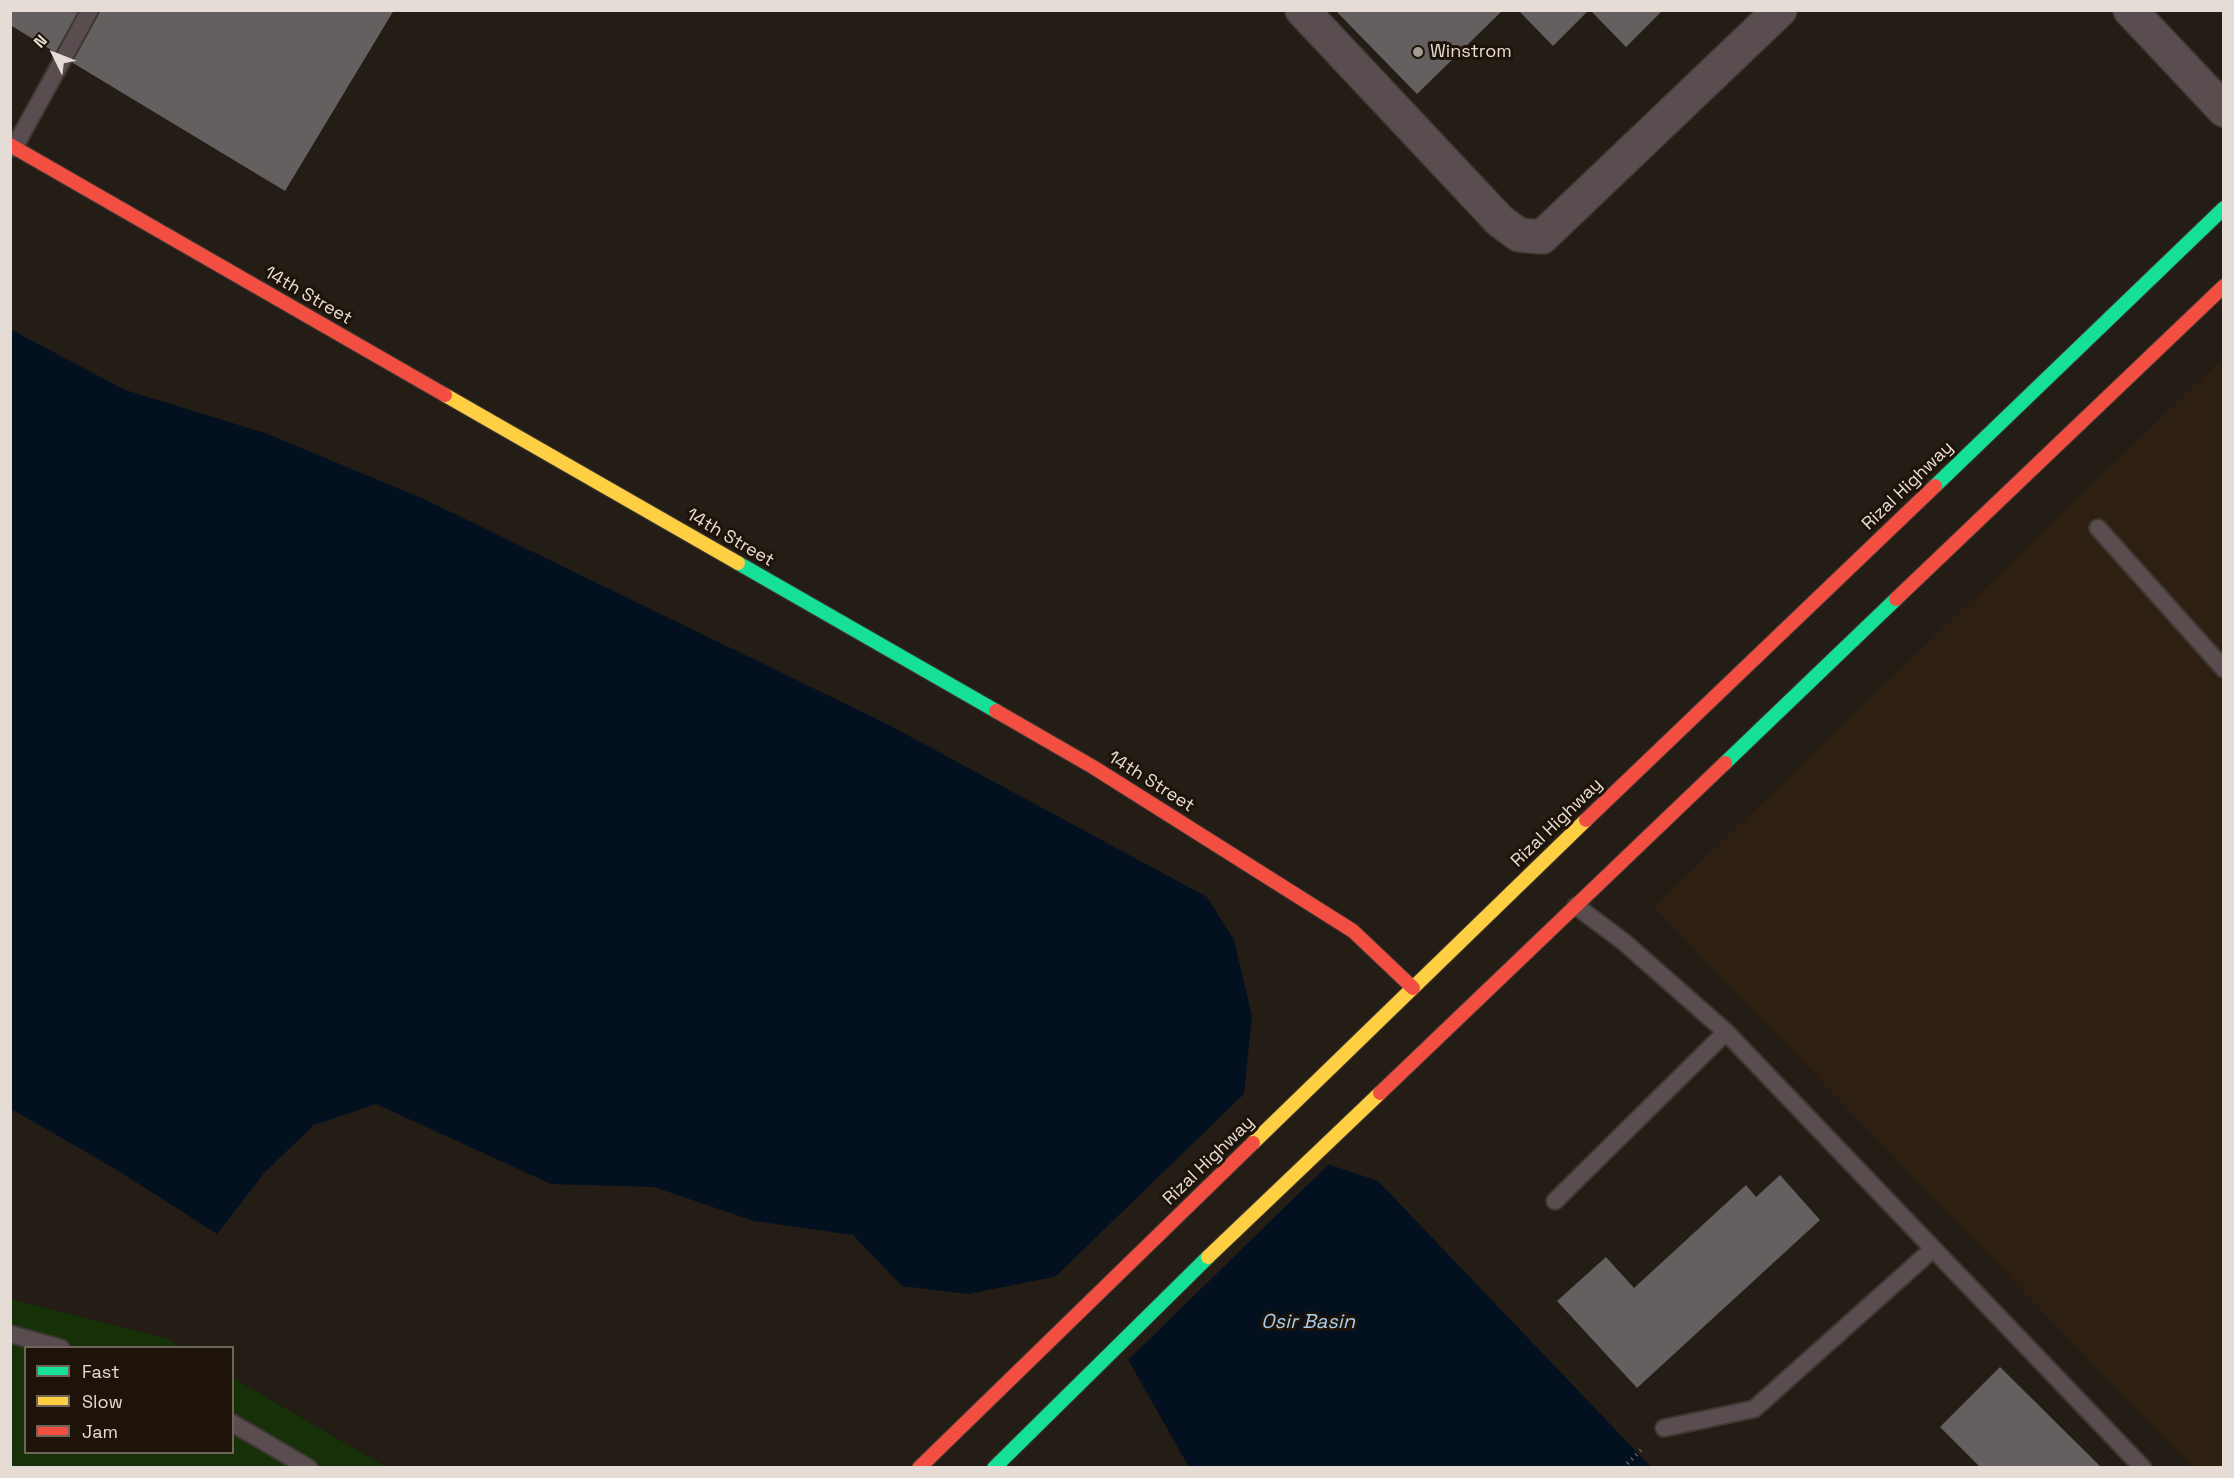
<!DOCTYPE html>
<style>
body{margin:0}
#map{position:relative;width:2234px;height:1478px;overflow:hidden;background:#231d16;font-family:"Space Grotesk",sans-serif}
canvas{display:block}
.frame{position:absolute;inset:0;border:12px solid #e5ddd5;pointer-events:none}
.legend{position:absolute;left:24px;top:1346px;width:210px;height:108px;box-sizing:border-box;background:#1e1308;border:2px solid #6e645a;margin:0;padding:8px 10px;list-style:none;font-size:18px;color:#e5ddd5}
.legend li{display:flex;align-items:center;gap:12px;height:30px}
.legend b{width:30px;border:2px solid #6e645a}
.north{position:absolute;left:24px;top:24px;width:60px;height:60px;-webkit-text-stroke:4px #1e1308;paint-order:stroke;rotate:313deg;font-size:16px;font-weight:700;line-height:24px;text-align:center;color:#e5ddd5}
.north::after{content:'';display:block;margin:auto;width:21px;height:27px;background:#e5ddd5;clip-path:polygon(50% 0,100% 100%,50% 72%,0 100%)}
</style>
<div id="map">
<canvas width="2234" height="1478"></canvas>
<div class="frame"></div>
<ul class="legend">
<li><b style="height:8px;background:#16e098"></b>Fast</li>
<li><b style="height:8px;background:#ffcf43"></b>Slow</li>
<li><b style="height:8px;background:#f24e42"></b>Jam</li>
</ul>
<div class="north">N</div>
</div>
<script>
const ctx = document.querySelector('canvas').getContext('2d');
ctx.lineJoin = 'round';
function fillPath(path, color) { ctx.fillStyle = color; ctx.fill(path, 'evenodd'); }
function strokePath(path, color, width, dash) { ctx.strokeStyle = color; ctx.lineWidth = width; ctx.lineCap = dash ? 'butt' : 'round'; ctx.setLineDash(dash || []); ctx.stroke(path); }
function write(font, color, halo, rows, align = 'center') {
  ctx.font = font + ' "Space Grotesk",sans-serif'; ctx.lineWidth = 6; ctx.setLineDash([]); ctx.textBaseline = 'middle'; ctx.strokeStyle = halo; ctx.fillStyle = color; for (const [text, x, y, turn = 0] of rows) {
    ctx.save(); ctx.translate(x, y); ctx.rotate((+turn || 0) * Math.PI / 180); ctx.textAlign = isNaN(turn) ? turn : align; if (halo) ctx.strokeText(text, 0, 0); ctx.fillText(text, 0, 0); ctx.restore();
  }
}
fillPath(new Path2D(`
 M2223,358V1467H2192L1654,907Z`), '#2e2011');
fillPath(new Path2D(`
 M10,1299L165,1338L181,1347L26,1348V1452H232L233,1378L386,1467H11Z`), '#163008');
fillPath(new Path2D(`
 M10,329L125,390L265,433L426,500L887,724L1207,897L1234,940L1252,1016L1243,1102L1280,1148L1378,1181L1651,1467H1189L1106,1321L1063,1275L968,1294L902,1286L853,1235L754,1221L654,1187L551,1184L376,1104L314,1125L265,1172L217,1234L114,1168L11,1109Z`), '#031020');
fillPath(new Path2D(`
 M1247,1091L1246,1101L1282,1146L1324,1160L1329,1164L1126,1362L1103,1323L1062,1278L1052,1280Z`), '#231d16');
fillPath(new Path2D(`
 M10,10H394L285,191L10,25Z
 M1335,10H1503L1417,94Z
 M1518,10H1589L1553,46Z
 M1590,10H1663L1626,47Z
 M1780,1175L1820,1220L1637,1388L1557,1301L1606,1257L1634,1288L1746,1185L1756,1197Z
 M2000,1367L2102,1468H1981L1940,1427Z`), '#64605f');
const lane = new Path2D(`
 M14,148L90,10
 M2098,528L2224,669
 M1576,906L1624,942L1726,1032L2143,1468
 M1555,1201L1726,1032
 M10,1334L61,1348
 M232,1423L309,1468
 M1664,1428L1754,1409L1933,1249`);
const street = new Path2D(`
 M1302,10L1500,221L1519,235L1542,237L1780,10
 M2130,10L2224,110`);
const fast = new Path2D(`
 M1935,486L2224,208
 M738,563L996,711
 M1725,763L1896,599
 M994,1468L1208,1257`);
const slow = new Path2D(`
 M445,395L738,563
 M1253,1143L1586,820
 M1208,1257L1380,1093`);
const jam = new Path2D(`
 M10,145L445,395
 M1896,599L2224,286
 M996,711L1093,767L1353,931L1413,988
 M1586,820L1935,486
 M1380,1093L1725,763
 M919,1468L1253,1143`);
strokePath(lane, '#3d3832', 20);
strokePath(street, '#3d3832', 36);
strokePath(fast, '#3d3832', 16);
strokePath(slow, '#3d3832', 16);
strokePath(jam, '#3d3832', 16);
strokePath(new Path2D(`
 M1623,1468L1644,1447`), '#625858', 4, [1.5, 4.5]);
strokePath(lane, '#594d50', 16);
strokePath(street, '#594d50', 33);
strokePath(fast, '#16e098', 14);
strokePath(slow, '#ffcf43', 14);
strokePath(jam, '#f24e42', 14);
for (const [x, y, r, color] of [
 [1418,52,6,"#a19a92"]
]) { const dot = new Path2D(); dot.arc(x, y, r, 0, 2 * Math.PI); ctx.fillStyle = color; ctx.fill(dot); strokePath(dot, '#1e1308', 2); }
write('18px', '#e5ddd5', '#1e1308', [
 ["Winstrom",1430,52]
], 'left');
write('18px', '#e5ddd5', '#1e1308', [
 ["14th Street",308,296,30],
 ["Rizal Highway",1908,486,-44],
 ["14th Street",730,538,30],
 ["14th Street",1151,782,32],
 ["Rizal Highway",1557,823,-44],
 ["Rizal Highway",1209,1161,-44]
]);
write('italic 20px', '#a7cff1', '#1e1308', [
 ["Osir Basin",1308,1323]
]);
</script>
